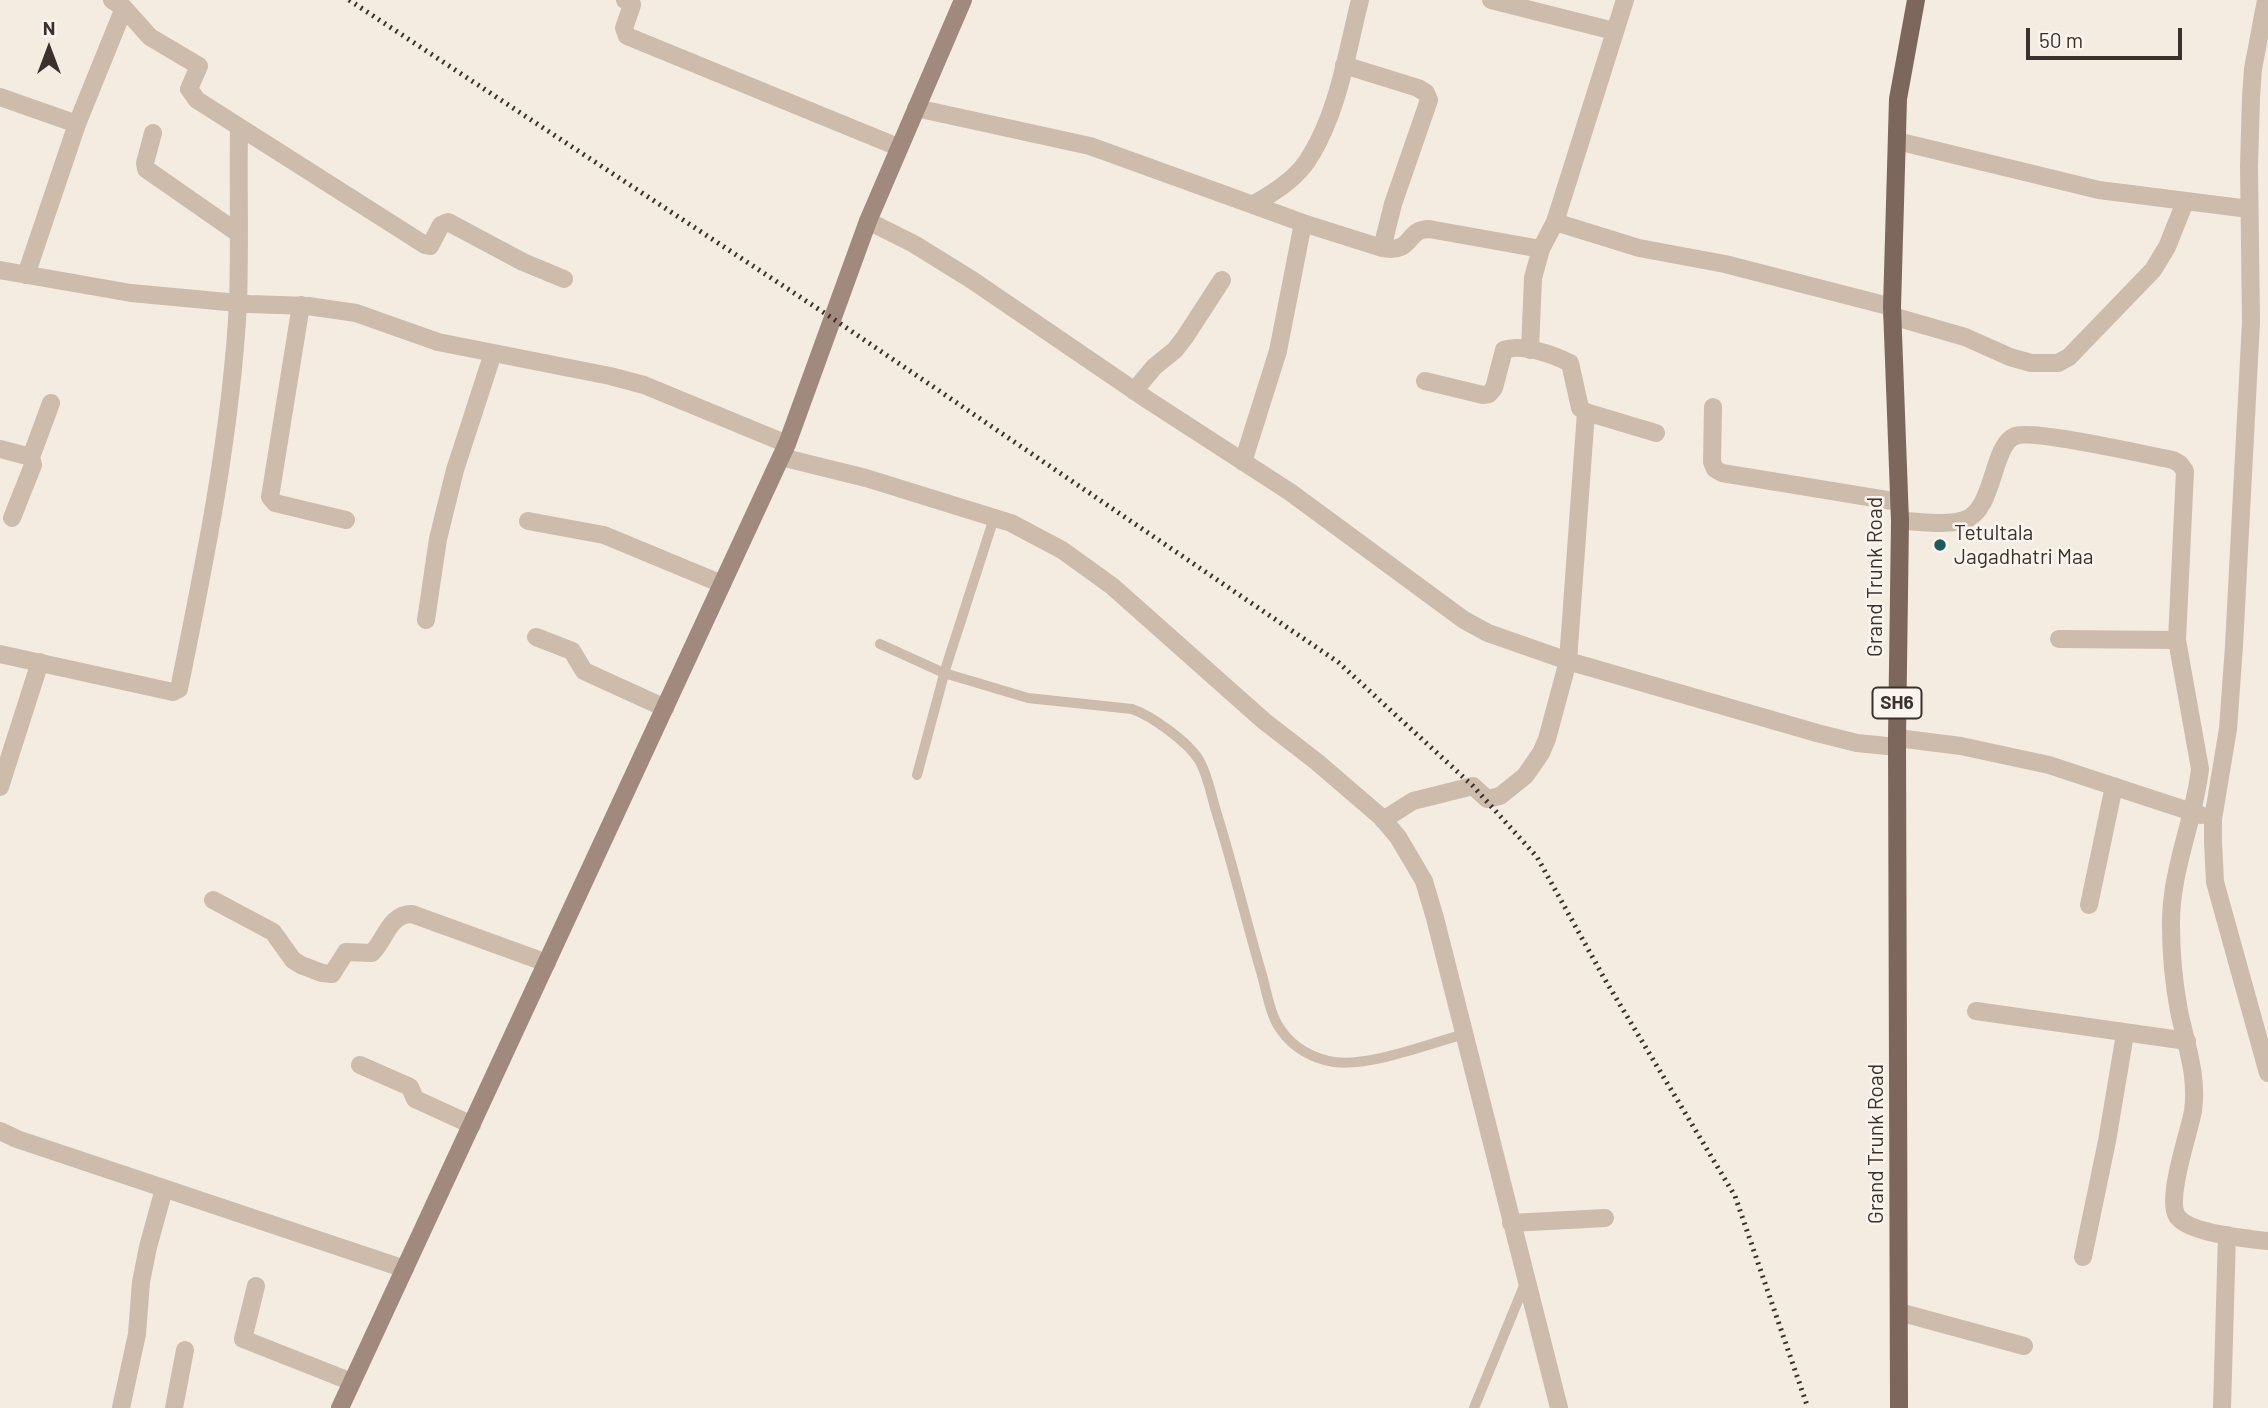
<!DOCTYPE html>
<style>
body{margin:0}
#map{position:relative;width:2268px;height:1408px;overflow:hidden;background:#f4ebe1;font-family:Barlow,sans-serif}
canvas{display:block}
.north{position:absolute;left:14px;top:14px;width:70px;height:70px;-webkit-text-stroke:5px #fbf5ee;paint-order:stroke;rotate:0deg;font-size:19px;font-weight:700;line-height:28px;text-align:center;color:#3b302b}
.north::after{content:'';display:block;margin:auto;width:24px;height:32px;background:#3b302b;clip-path:polygon(50% 0,100% 100%,50% 72%,0 100%)}
.scale{position:absolute;left:2026px;top:28px;width:156px;height:32px;box-sizing:border-box;border:4px solid #3b302b;border-top:0;padding-left:9px;font-size:21px;line-height:24px;white-space:nowrap;color:#3b302b;-webkit-text-stroke:5px #fbf5ee;paint-order:stroke}
</style>
<div id="map">
<canvas width="2268" height="1408"></canvas>
<div class="north">N</div>
<div class="scale">50 m</div>
</div>
<script>
const ctx = document.querySelector('canvas').getContext('2d');
ctx.lineJoin = 'round';
function strokePath(path, color, width, dash) { ctx.strokeStyle = color; ctx.lineWidth = width; ctx.lineCap = dash ? 'butt' : 'round'; ctx.setLineDash(dash || []); ctx.stroke(path); }
function write(font, color, halo, rows, align = 'center') {
  ctx.font = font + ' Barlow,sans-serif'; ctx.lineWidth = 5; ctx.setLineDash([]); ctx.textBaseline = 'middle'; ctx.strokeStyle = halo; ctx.fillStyle = color; for (const [text, x, y, turn = 0] of rows) {
    ctx.save(); ctx.translate(x, y); ctx.rotate((+turn || 0) * Math.PI / 180); ctx.textAlign = isNaN(turn) ? turn : align; if (halo) ctx.strokeText(text, 0, 0); ctx.fillText(text, 0, 0); ctx.restore();
  }
}
strokePath(new Path2D(`
 M880,644L944,673L1028,698L1132,709C1152,716 1188,742 1199,760C1208,775 1211,795 1216,811C1233,865 1246,921 1262,975C1267,993 1270,1015 1281,1030C1293,1048 1314,1059 1334,1062C1368,1067 1430,1044 1464,1034
 M917,775L946,667L994,518
 M1474,1408L1526,1281`), '#cdbbac', 10);
strokePath(new Path2D(`
 M112,0L124,8L150,37L199,66L189,89L197,100L425,245L430,246L441,225L448,222L523,262L564,279
 M625,0L632,5L624,28L627,36L898,147
 M1491,0L1614,31
 M2266,0L2253,69L2251,98L2249,166L2251,322L2234,646L2228,729L2213,819V842L2215,882L2268,1073
 M1344,65L1418,88L1426,93L1429,100L1393,204L1382,248
 M0,97L77,124
 M916,108L1090,146L1303,223L1382,248C1414,254 1405,229 1429,229L1541,249
 M153,133L145,163L146,169L238,233
 M1897,141L2099,190L2249,209
 M1254,204C1275,192 1299,177 1311,155C1339,109 1347,51 1360,0
 M868,221L914,244L972,280L1148,400L1290,492L1464,620L1488,633L1568,661L1817,733L1857,743L1897,747
 M1555,222L1639,248L1725,264L1892,307
 M0,270L131,293L249,304L308,306L356,313L438,342L610,376L644,385L787,444
 M26,275L77,124L124,8
 M301,305L270,497L275,503L346,520
 M1892,316L1965,337L2010,357L2031,363H2058L2069,357L2153,270L2167,247L2185,202
 M1530,350L1533,278L1541,249L1555,222L1625,0
 M1425,381L1483,395L1489,394L1494,388L1504,350C1522,343 1554,355 1570,363L1580,408L1586,412L1656,433
 M1134,391L1154,367L1175,350L1185,337L1222,280
 M1713,407L1712,462L1715,469L1722,473L1899,502
 M0,449L31,457L33,465L12,518
 M31,457L51,403
 M781,457L866,478L1011,523L1062,550L1112,586L1264,721L1317,762L1381,817L1398,837L1424,881L1435,918L1559,1408
 M1243,462L1278,351L1303,223
 M528,521L604,535L722,584
 M1900,521C1920,521 1945,526 1964,520C1995,511 1991,446 2015,436C2033,429 2147,455 2173,460L2180,464L2185,471L2177,640L2200,769C2194,822 2170,872 2171,926C2171,954 2174,984 2179,1011C2186,1045 2198,1076 2193,1111C2189,1133 2166,1198 2177,1216C2188,1233 2248,1239 2268,1241
 M426,620L438,539L455,470L493,353
 M536,637L572,651L584,671L665,708
 M2059,639L2177,640
 M0,654L173,692L179,689C205,561 231,434 238,304C240,245 238,186 239,127
 M1897,738L1961,746L2049,765L2201,815
 M0,787L40,662
 M1383,820L1413,801L1473,786L1487,799L1500,796L1525,776L1541,753L1547,739L1568,661L1586,412
 M213,900L273,932L293,960L301,965L322,973L332,974L346,952L372,953C386,939 389,914 412,914L547,963
 M2089,905L2114,786
 M1976,1011L2187,1041
 M360,1065L410,1087L415,1099L472,1125
 M0,1131L17,1139L405,1269
 M1511,1223L1605,1218
 M2083,1257L2107,1141L2125,1034
 M256,1286L243,1339L352,1382
 M1899,1312L2024,1346
 M121,1408L137,1334L141,1282L148,1247L164,1189
 M174,1408L185,1350
 M2222,1408L2227,1235`), '#cdbbac', 18);
strokePath(new Path2D(`
 M340,1408L787,444L868,221L963,0`), '#a18a7d', 18);
strokePath(new Path2D(`
 M1899,1408L1897,738L1900,521L1892,307L1898,99L1916,0`), '#7d675c', 18);
strokePath(new Path2D(`
 M349,0L832,318L1338,662L1473,786L1537,857L1604,978L1735,1196L1808,1408`), '#3b302b', 5, [2, 5]);
for (const [x, y, r, color] of [
 [1940,545,7,"#1f5a5e"]
]) { const dot = new Path2D(); dot.arc(x, y, r, 0, 2 * Math.PI); ctx.fillStyle = color; ctx.fill(dot); strokePath(dot, '#fbf5ee', 2.5); }
for (const [x, y, w] of [
 [1897,703,49]
]) { const box = new Path2D(); box.roundRect(x - w / 2, y - 15.5, w, 31, 5); ctx.fillStyle = '#fbf5ee'; ctx.fill(box); strokePath(box, '#3b302b', 2); }
write('bold 19px', '#3b302b', null, [
 ["SH6",1897,703]
]);
write('21px', '#3b302b', '#fbf5ee', [
 ["Tetultala",1954,533],
 ["Jagadhatri Maa",1954,557]
], 'left');
write('21px', '#3b302b', '#fbf5ee', [
 ["Grand Trunk Road",1875,577,-90],
 ["Grand Trunk Road",1876,1144,-90]
]);
</script>
